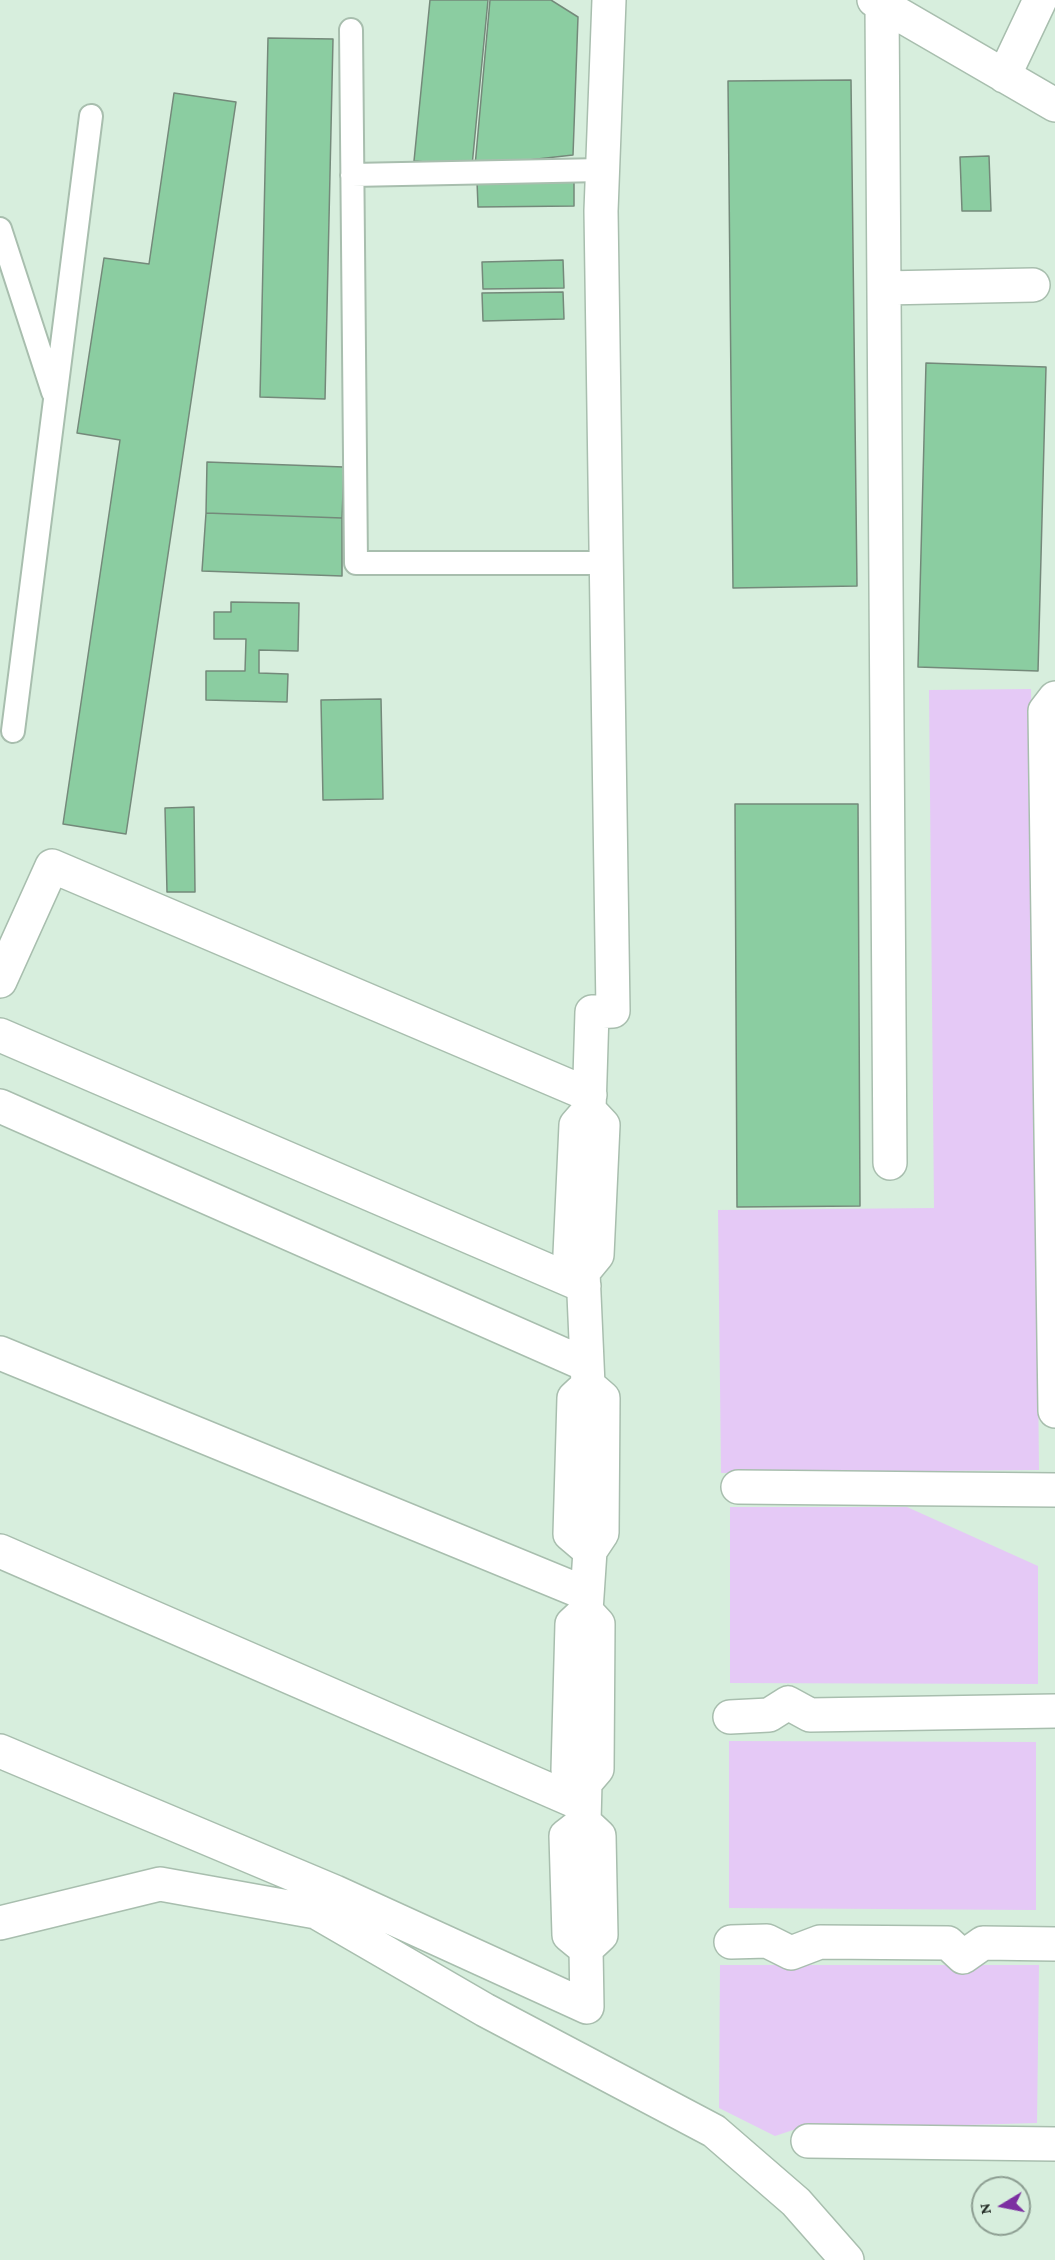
<!DOCTYPE html>
<style>
body{margin:0}
#map{position:relative;width:1055px;height:2260px;overflow:hidden;background:#d7eedd;font-family:"Crimson Pro",serif}
canvas{display:block}
.north{position:absolute;left:971px;top:2176px;width:60px;height:60px;box-sizing:border-box;background:#d7eedd;border:2px solid #8d9e92;border-radius:50%;rotate:260deg;font-size:16px;font-weight:700;line-height:24px;text-align:center;color:#1f2721}
.north::after{content:'';display:block;margin:auto;width:21px;height:27px;background:#7c2fa1;clip-path:polygon(50% 0,100% 100%,50% 72%,0 100%)}
</style>
<div id="map">
<canvas width="1055" height="2260"></canvas>
<div class="north">N</div>
</div>
<script>
const ctx = document.querySelector('canvas').getContext('2d');
ctx.lineJoin = 'round';
function fillPath(path, color) { ctx.fillStyle = color; ctx.fill(path, 'evenodd'); }
function strokePath(path, color, width, dash) { ctx.strokeStyle = color; ctx.lineWidth = width; ctx.lineCap = dash ? 'butt' : 'round'; ctx.setLineDash(dash || []); ctx.stroke(path); }
fillPath(new Path2D(`
 M1031,689L1039,1470L721,1473L718,1210L934,1208L929,690Z
 M730,1507H907L1038,1566V1684L730,1683Z
 M729,1741L1036,1742V1910L729,1908Z
 M720,1965H1039L1037,2123L793,2130L775,2136L719,2108Z`), '#e5c9f6');
const building = new Path2D(`
 M430,0H488L472,166L414,161Z
 M490,0H551L578,17L573,155L475,166Z
 M268,38L333,39L325,399L260,397Z
 M851,80L857,586L733,588L728,81Z
 M174,93L236,102L126,834L63,824L120,440L77,433L104,258L149,264Z
 M989,156L991,211H962L960,157Z
 M574,180V206L478,207L477,181Z
 M563,260L564,288L483,289L482,262Z
 M563,292L564,319L483,321L482,293Z
 M926,363L1046,367L1038,671L918,667Z
 M207,462L344,467L342,518L206,513Z
 M206,513L342,518V576L202,571Z
 M231,602L299,603L298,651L259,650V673L288,674L287,702L206,700V671H245L246,639H214V612H231Z
 M381,699L383,799L323,800L321,700Z
 M735,804H858L860,1206L737,1207Z
 M194,807L195,892H167L165,808Z`);
fillPath(building, '#8bcda1');
strokePath(building, '#74897a', 1.5);
const lane = new Path2D(`
 M351,30L356,563H606
 M352,175L602,170
 M0,229L53,392
 M13,731L91,116`);
const street = new Path2D(`
 M874,0L1055,105
 M882,5L890,1163
 M1004,76L1040,0
 M884,288L1033,285
 M1055,698L1045,711L1055,1411
 M0,981L52,866L590,1095
 M0,1035L584,1286
 M0,1106L587,1365
 M583,1272L597,1255L603,1125L589,1110
 M0,1353L587,1594
 M588,1385L603,1398L602,1533L590,1551
 M738,1487L1055,1490
 M0,1551L584,1805
 M730,1717L769,1715L788,1703L810,1715L1055,1711
 M0,1751L335,1892L587,2007L586,1949L569,1935L566,1836L584,1822L585,1783L568,1770L572,1624L586,1611L590,1551L570,1534L574,1398L588,1385L583,1272L570,1254L576,1125L589,1110L592,1012L613,1011L601,211L609,0
 M585,1783L597,1769L598,1624L586,1611
 M584,1822L599,1836L601,1935L586,1949
 M0,1923L160,1884L316,1912L485,2010L714,2131L796,2202L847,2260
 M731,1942L767,1941L791,1953L820,1942L948,1943L963,1957L983,1943L1055,1944
 M808,2141L1055,2144`);
strokePath(lane, '#a8beae', 26);
strokePath(street, '#a8beae', 36);
strokePath(lane, '#fff', 22);
strokePath(street, '#fff', 33);
</script>
